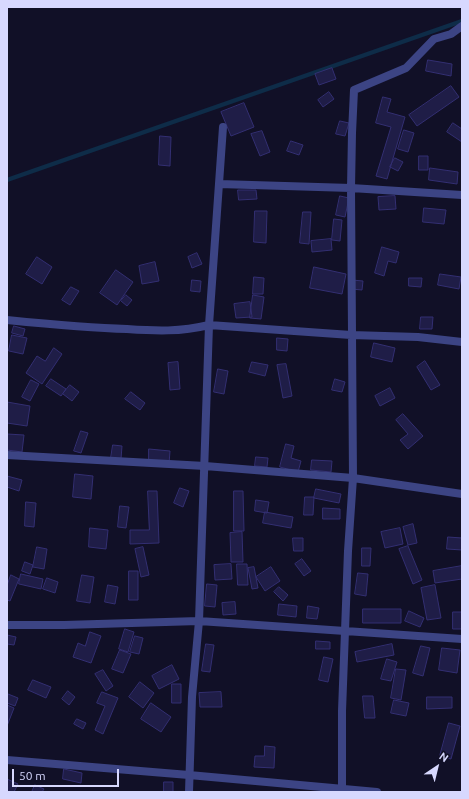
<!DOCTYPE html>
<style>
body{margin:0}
#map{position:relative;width:469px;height:799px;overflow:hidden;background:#111027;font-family:Ubuntu,sans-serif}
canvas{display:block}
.frame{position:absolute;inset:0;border:8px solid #d7d8fe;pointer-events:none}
.north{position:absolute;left:417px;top:747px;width:40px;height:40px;-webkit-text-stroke:3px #111027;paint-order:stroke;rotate:35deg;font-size:11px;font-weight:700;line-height:16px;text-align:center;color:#d7d8fe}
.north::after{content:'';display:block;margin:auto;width:14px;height:18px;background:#d7d8fe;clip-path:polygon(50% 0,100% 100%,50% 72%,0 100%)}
.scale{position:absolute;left:12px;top:769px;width:107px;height:18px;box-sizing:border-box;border:2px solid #d7d8fe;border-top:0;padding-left:5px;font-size:12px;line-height:14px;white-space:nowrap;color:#d7d8fe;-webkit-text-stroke:3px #111027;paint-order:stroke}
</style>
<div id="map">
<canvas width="469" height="799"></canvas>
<div class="frame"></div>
<div class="north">N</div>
<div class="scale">50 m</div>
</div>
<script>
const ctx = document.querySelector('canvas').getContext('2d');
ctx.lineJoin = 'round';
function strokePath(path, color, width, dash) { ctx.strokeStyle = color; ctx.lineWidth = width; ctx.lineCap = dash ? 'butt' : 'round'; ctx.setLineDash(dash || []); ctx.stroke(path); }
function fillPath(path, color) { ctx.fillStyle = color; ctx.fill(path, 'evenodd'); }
strokePath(new Path2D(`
 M7,180L462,21`), '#0e2c48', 4.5);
const building = new Path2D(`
 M428,60L452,64L451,76L426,71Z
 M332,68L336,79L319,85L315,74Z
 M451,86L459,97L417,126L409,115Z
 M329,92L334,99L323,107L318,100Z
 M383,97L391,99L387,112L405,117L387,179L376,176L391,127L376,123Z
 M244,103L254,127L231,136L221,112Z
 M340,121L349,123L345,136L336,134Z
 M453,123L462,129V142L447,132Z
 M404,130L414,133L408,152L398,149Z
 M262,131L270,152L260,156L251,134Z
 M160,136L171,137L170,166L159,165Z
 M291,141L303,145L299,155L287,151Z
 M419,156H428V170H419Z
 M395,158L403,162L398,171L390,167Z
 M430,168L458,172L457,184L429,180Z
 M238,190H256L257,199L239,200Z
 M340,196L349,198L345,217L336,215Z
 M395,196L396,209L379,210L378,197Z
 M424,208L446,210L444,224L423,222Z
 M255,211H267L266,243L254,242Z
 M303,212H311L309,244L300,243Z
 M334,219L342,220L340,241L332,240Z
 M331,239L332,250L312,252L311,241Z
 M382,247L399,252L396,263L388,261L384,276L375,273Z
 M197,253L202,264L192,268L188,257Z
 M37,257L52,267L42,284L26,274Z
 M155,262L159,281L142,284L139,266Z
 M314,267L346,274L342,294L310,288Z
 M116,270L133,282L117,305L100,293Z
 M440,274L461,277L459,289L438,285Z
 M254,277L264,278L263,294H253Z
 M409,278H422L421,287L409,286Z
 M192,280L201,281L200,292L191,291Z
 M352,280L363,281L362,290L351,289Z
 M71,287L79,291L70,305L62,300Z
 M126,295L132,300L127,306L121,301Z
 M253,295L264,297L261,319L250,318Z
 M250,302L252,317L236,318L234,304Z
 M421,317H433L432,329H420Z
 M14,326L25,329L23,336L12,333Z
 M12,335L27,338L23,354L9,351Z
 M277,338L288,339L287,351L277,350Z
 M374,343L395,348L392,362L371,357Z
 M54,348L62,354L42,384L26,373L37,356L45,361Z
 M425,361L440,385L431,390L417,367Z
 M178,362L180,389L170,390L168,363Z
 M252,362L268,365L265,376L249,372Z
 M286,364L292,396L283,398L277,365Z
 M218,369L228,371L224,394L214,392Z
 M51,379L66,389L61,396L46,386Z
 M335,379L345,382L342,392L332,390Z
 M31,380L39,384L30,401L22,397Z
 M70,385L79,392L72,401L63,394Z
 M390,388L395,398L380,406L375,396Z
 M131,392L145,403L140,410L125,399Z
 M7,402L30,406L27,426L7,423Z
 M403,414L423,436L408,449L400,440L408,434L396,420Z
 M81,431L88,433L81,453L74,451Z
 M7,434L24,435L22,452L7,450Z
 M286,444L294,446L291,458L301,461L298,472L280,467Z
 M113,445L122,446L121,459L111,458Z
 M149,449L170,451L169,464L149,462Z
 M256,457L268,458L267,467L255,466Z
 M312,460L332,461L331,472L311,470Z
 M75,474L93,476L91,499L73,497Z
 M7,476L22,480L19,491L7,487Z
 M180,488L189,491L183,507L174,503Z
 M316,489L341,494L339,503L314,498Z
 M148,491H157L159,543L130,544V530H149Z
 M234,491H243L244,531H234Z
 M305,497H314L313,515H304Z
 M256,500L269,502L267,513L255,511Z
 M26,502L36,503L34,527L25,526Z
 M120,506L129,507L126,528L118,527Z
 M323,508L340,509V519H323Z
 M265,512L293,517L291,528L263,523Z
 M413,524L417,543L408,545L403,527Z
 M90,528L108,530L106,549L89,547Z
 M400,528L403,544L385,548L381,532Z
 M242,532L243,562H231L230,533Z
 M448,537L462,538V550L447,549Z
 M293,538H303V551H294Z
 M408,546L422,580L413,584L399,549Z
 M37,547L47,549L44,569L33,567Z
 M143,547L149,575L141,577L135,549Z
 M362,548H371L370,566H362Z
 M302,559L311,571L304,576L295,564Z
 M25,562L33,565L30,574L22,571Z
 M231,564L232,579L215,580L214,565Z
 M237,564H247L248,585H238Z
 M462,566V579L435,583L433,571Z
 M254,567L258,588L252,589L248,568Z
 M271,567L280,581L265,591L256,577Z
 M129,571H138V600H129Z
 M358,573L368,574L366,596L355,594Z
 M21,574L43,579L41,589L19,584Z
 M11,575L19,579L10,601L7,600V586Z
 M82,575L94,577L90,603L77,601Z
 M47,578L58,582L55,593L43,589Z
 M207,584L217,585L215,607L205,606Z
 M108,585L118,587L115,604L105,602Z
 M435,585L441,618L427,620L421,588Z
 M279,587L288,595L283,601L274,592Z
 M235,602L236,614L223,615L222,603Z
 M279,604L297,606L296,617L278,615Z
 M308,606L319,608L317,619L307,618Z
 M363,609H401V623H363Z
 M409,611L424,618L420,627L405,621Z
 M453,612H462V629H453Z
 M125,629L134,632L128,652L119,649Z
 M90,632L101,636L91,663L73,657L78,643L85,646Z
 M7,635L16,637L14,645L7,644Z
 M135,636L143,638L139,654L130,652Z
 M316,641L330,642V649H316Z
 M206,644L214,645L210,672L202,671Z
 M392,644L394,655L357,662L355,652Z
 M421,646L430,648L423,676L413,673Z
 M442,648L460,650L457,673L439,670Z
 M120,650L131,654L123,673L112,669Z
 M324,657L333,659L328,682L319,680Z
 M387,659L397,662L391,681L381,679Z
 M172,665L179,679L159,689L152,676Z
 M396,669L406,670L401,700L391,698Z
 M103,670L113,686L106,691L95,674Z
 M33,680L51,687L46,698L28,690Z
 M140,682L154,693L143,708L129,697Z
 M172,684H181V703H172Z
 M68,691L75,697L69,705L62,699Z
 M102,692L118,698L103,734L95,730L105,706L97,703Z
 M221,692L222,707H200L199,693Z
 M8,694L18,698L15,706L7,703Z
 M363,696H373L375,718H365Z
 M427,697H452V708L427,709Z
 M394,700L409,703L406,716L391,713Z
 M151,703L171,717L161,732L141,719Z
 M7,705L14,708L7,726Z
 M77,719L86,723L83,729L74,724Z
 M449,723L460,726L451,759L440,756Z
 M265,746L275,747L274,768L254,767L255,756H264Z
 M64,769L82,773L81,783L63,779Z
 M7,779L18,784L14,792H7Z
 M164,782H173V792H164Z
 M35,785L44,789L42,792H32Z`);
fillPath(building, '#1f1d47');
strokePath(building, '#332f72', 1);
strokePath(new Path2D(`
 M219,184L351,188L462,195
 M7,320C47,324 87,328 127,329C156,331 180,332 209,325L351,335L418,337L462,342
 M7,455L205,466L353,478L462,494
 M7,625H64L199,621L462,639
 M7,760L189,775L377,792
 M189,792L192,697L199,621L209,325L223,127
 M342,792V711L348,551L353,478L351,188L352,133L354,90L406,68L434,39L451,34L462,26`), '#3c4484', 8);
</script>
